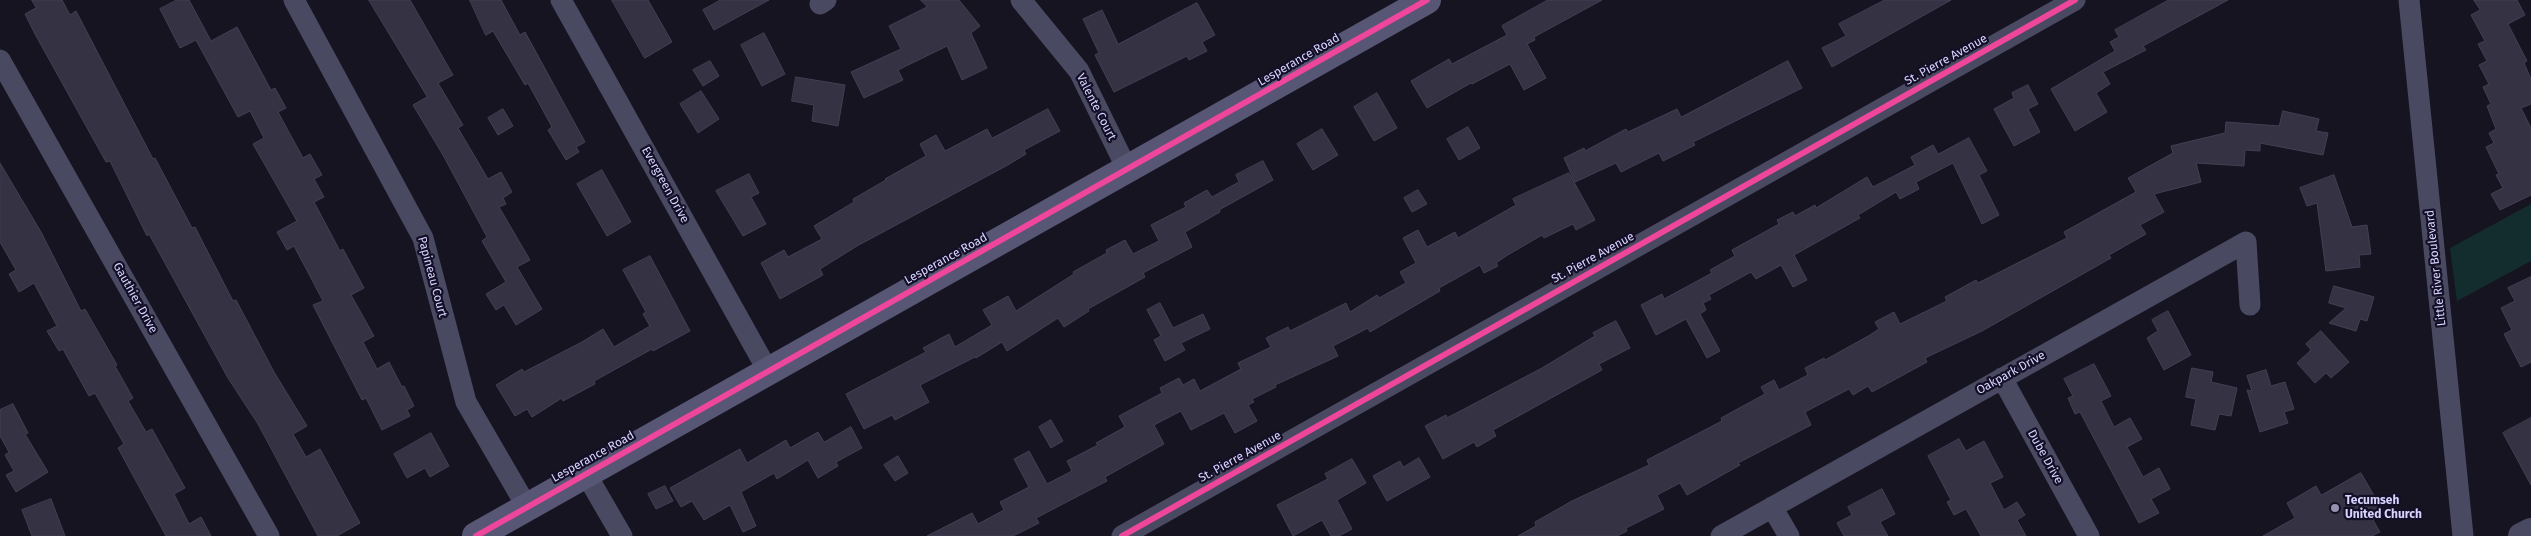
<!DOCTYPE html>
<style>
body{margin:0}
canvas{display:block;background:#161421}
</style>
<canvas width="2531" height="536"></canvas>
<script>
const ctx = document.querySelector('canvas').getContext('2d');
ctx.lineJoin = 'round';
function fillPath(path, color) { ctx.fillStyle = color; ctx.fill(path, 'evenodd'); }
function strokePath(path, color, width, dash) { ctx.strokeStyle = color; ctx.lineWidth = width; ctx.lineCap = dash ? 'butt' : 'round'; ctx.setLineDash(dash || []); ctx.stroke(path); }
function write(font, color, halo, rows, align = 'center') {
  ctx.font = font + ' "Fira Sans",sans-serif'; ctx.lineWidth = 4.5; ctx.setLineDash([]); ctx.textBaseline = 'middle'; ctx.strokeStyle = halo; ctx.fillStyle = color; for (const [text, x, y, turn = 0] of rows) {
    ctx.save(); ctx.translate(x, y); ctx.rotate((+turn || 0) * Math.PI / 180); ctx.textAlign = isNaN(turn) ? turn : align; if (halo) ctx.strokeText(text, 0, 0); ctx.fillText(text, 0, 0); ctx.restore();
  }
}
fillPath(new Path2D(`
 M2531,204V261L2457,301L2450,248Z`), '#132c2d');
const building = new Path2D(`
 M32,0H62L70,15L76,11L153,159L155,158L192,228L195,227L233,301L236,300L274,372L307,426L293,434L306,457L320,449L360,523L337,536H318L258,424L228,378L149,234L147,236L110,161L106,162L35,34L25,14L36,8Z
 M177,0H189L211,41L237,27L271,90L275,88L286,108L278,112L303,158L310,154L322,175L314,179L324,197L314,202L340,251L343,249L364,288L351,295L374,336L363,342L377,369L389,362L402,387L404,386L414,406L407,410L410,416L382,430L366,398L362,400L313,305L323,301L311,278L294,246L287,250L277,232L297,221L253,144L264,138L250,111L238,117L196,40L180,48L160,9Z
 M369,0H410L453,75L438,83L463,125L458,128L488,179L501,172L512,192L503,198L506,204L499,207L530,260L517,267L542,309L516,325L504,305L496,310L486,294L506,282L482,241L487,237L443,155L413,105L427,97Z
 M470,0H501L520,35L525,32L585,142L576,147L579,152L566,160L548,130L552,127L528,83L525,85L493,31L486,35Z
 M612,0H648L672,42L645,58Z
 M721,0H769L714,30L703,10Z
 M921,0H959L980,26L971,33L987,68L962,80L947,46L898,70L903,80L864,98L851,72L901,49L889,26L927,7Z
 M1548,0H1602L1534,37L1535,40L1527,44L1546,78L1524,90L1510,64L1472,84L1471,83L1427,108L1411,81L1449,59L1452,64L1507,35L1502,26Z
 M1885,0H1951L1832,67L1822,48L1846,36L1839,24Z
 M2169,0H2228L2143,46L2146,50L2103,72L2110,84L2096,93L2107,112L2075,131L2051,89L2115,51L2110,42L2119,37L2115,30Z
 M2474,0H2517L2525,15L2508,24L2527,61L2524,63L2531,79V104L2521,108L2531,128V195L2500,210L2491,194L2503,188L2496,175L2499,174L2486,147L2494,143L2489,133L2496,129L2487,106L2491,104L2483,87L2489,84L2479,65L2487,61L2478,44L2485,41L2471,15L2480,10Z
 M1197,3L1215,35L1202,42L1207,51L1189,60L1187,56L1114,92L1095,55L1099,53L1083,19L1102,10L1118,44Z
 M764,33L785,74L762,86L741,45Z
 M710,61L719,76L703,86L693,70Z
 M1788,61L1802,88L1693,142L1695,145L1663,161L1659,153L1621,172L1616,163L1575,182L1564,158L1584,148L1585,151L1626,129L1628,132L1677,109L1681,117Z
 M796,77L845,85L838,126L812,121L814,105L792,101Z
 M2028,85L2038,104L2028,109L2040,132L2014,146L1994,109L2014,98L2012,93Z
 M701,91L719,119L698,133L680,104Z
 M1377,93L1397,128L1374,141L1354,107Z
 M503,109L513,126L498,135L488,118Z
 M1048,109L1060,131L1024,150L1026,154L1006,166L857,246L820,269L823,275L780,299L761,263L784,250L788,257L822,239L814,226L854,202L853,199L886,180L885,179L926,156L920,144L936,135L945,151L987,129L992,138Z
 M2283,111L2319,119L2316,131L2328,133L2323,155L2260,143V151L2245,150L2244,166L2196,163L2201,182L2154,194L2164,212L2140,225L2146,234L2109,255L2111,258L1982,331L1925,358L1927,362L1872,392L1868,386L1853,395L1849,389L1805,412L1811,425L1738,463L1740,465L1687,495L1680,483L1657,495L1664,509L1626,528L1627,531L1617,536H1518L1536,526L1535,522L1572,501L1649,465L1647,460L1722,421L1721,418L1765,394L1761,387L1774,380L1779,390L1808,375L1805,368L1824,358L1825,360L1870,335L1879,329L1875,322L1894,312L1900,324L1947,301L1945,297L1976,280L1978,283L2067,238L2064,232L2136,192L2128,178L2173,153L2171,146L2225,133L2226,122L2279,126Z
 M1468,127L1480,148L1459,160L1447,139Z
 M1322,129L1338,155L1313,170L1297,144Z
 M1969,138L1987,171L1979,175L1999,215L1982,224L1953,163L1916,182L1919,189L1900,199L1896,192L1858,215L1860,218L1794,255L1807,280L1793,287L1781,265L1756,279L1751,272L1709,295L1711,299L1703,303L1706,310L1700,314L1720,351L1707,358L1686,319L1656,335L1641,305L1662,294L1664,299L1712,273L1710,270L1735,256L1732,250L1779,224L1777,220L1793,212L1795,216L1815,205L1816,208L1867,177L1873,187L1915,165L1911,157L1933,145L1938,154Z
 M1263,161L1273,180L1219,210L1220,212L1185,232L1192,247L1143,273L1145,277L1088,309L1089,311L1064,327L1058,318L1007,351L1002,342L976,358L975,357L920,385L929,402L895,420L892,415L864,429L846,394L926,352L923,348L949,334L955,347L992,325L983,310L1008,296L1016,311L1074,274L1073,272L1107,253L1106,250L1125,240L1133,254L1159,241L1151,225L1186,207L1184,203L1207,190L1212,197L1239,182L1236,175Z
 M0,163L41,232L81,311L85,309L117,365L115,366L133,398L128,401L146,432L152,429L185,488L174,494L189,524L201,517L211,536H166L118,448L124,444L95,393L89,396L63,349L59,351L47,331L57,326L34,283L19,292L9,274L16,270L0,242Z
 M602,170L631,222L607,236L577,184Z
 M1569,173L1595,220L1576,230L1573,224L1544,238L1542,235L1506,256L1496,263L1498,266L1484,273L1480,265L1439,288L1440,291L1370,332L1368,328L1333,346L1338,356L1275,385L1276,387L1252,399L1254,402L1248,405L1257,421L1235,433L1224,413L1191,430L1181,411L1154,425L1164,444L1105,477L1107,481L1036,518L1039,523L1013,536H927L972,513L978,524L1004,510L1000,502L1029,487L1014,459L1029,451L1047,484L1072,471L1067,461L1098,445L1096,443L1125,427L1119,416L1162,393L1160,388L1179,378L1183,385L1194,379L1200,391L1241,369L1238,363L1271,347L1266,338L1288,327L1290,331L1346,303L1350,312L1377,295L1379,298L1406,283L1400,272L1416,263L1403,238L1418,230L1427,247L1455,232L1458,238L1516,205L1513,199Z
 M749,174L759,193L751,197L766,224L743,236L716,191Z
 M2334,175L2352,227L2367,225L2371,254L2359,255L2360,267L2326,271L2317,203L2307,206L2300,188Z
 M1418,190L1427,204L1412,212L1404,198Z
 M650,256L690,331L653,351L652,349L594,381L595,384L563,401L562,398L532,417L527,409L515,416L496,385L522,369L524,372L582,342L603,329L614,347L650,326L643,314L646,312L623,270Z
 M2531,277V362L2521,367L2504,334L2512,330L2501,308L2515,301L2508,288Z
 M2334,286L2374,297L2367,321L2360,319L2356,331L2329,323L2346,308L2329,303Z
 M1160,303L1173,328L1203,314L1210,329L1181,343L1185,350L1165,361L1154,340L1161,336L1147,310Z
 M2168,311L2191,355L2164,370L2147,338L2158,331L2152,320Z
 M1616,321L1630,348L1599,364L1602,370L1493,430L1496,436L1477,447L1474,442L1443,459L1425,426L1446,415L1447,418L1542,368L1595,336L1593,333Z
 M2321,331L2349,362L2331,378L2326,373L2315,383L2297,363L2311,350L2306,344Z
 M2094,364L2111,396L2101,401L2114,427L2130,418L2142,439L2127,447L2143,477L2159,468L2170,489L2151,499L2159,513L2139,523L2080,412L2075,414L2068,398L2073,396L2064,379Z
 M2192,368L2213,372L2211,382L2237,388L2231,416L2219,414L2215,430L2191,425L2196,399L2186,397Z
 M2266,370L2271,386L2285,382L2294,409L2284,412L2288,423L2260,432L2247,390L2252,391L2247,376Z
 M13,404L28,433L25,434L48,472L16,492L6,475L14,471L5,455L9,452L0,436V410Z
 M2531,418V485L2503,433Z
 M1051,420L1063,441L1051,448L1039,427Z
 M851,427L862,448L836,462L838,466L818,478L808,460L777,479L774,473L741,492L756,526L743,532L730,505L704,520L692,501L681,507L670,488L740,449L747,463L786,440L790,448L818,432L824,442Z
 M431,433L449,466L430,477L425,468L407,478L394,454Z
 M1959,439L1966,451L1984,441L2003,477L1990,483L2004,510L2017,502L2025,515L2017,520L2026,536H1981L1966,509L1954,515L1947,502L1951,500L1928,456Z
 M898,456L908,473L895,481L884,465Z
 M1419,458L1430,477L1387,501L1373,476L1400,461L1403,467Z
 M1352,459L1366,483L1337,500L1352,529L1339,536H1331L1322,520L1293,536L1277,505L1328,479L1325,474Z
 M2361,473L2384,513L2373,520L2380,532L2372,536H2263L2295,518L2287,503L2316,486L2321,495Z
 M665,486L673,501L656,509L648,494Z
 M1882,489L1895,514L1880,522L1888,536H1844L1837,523L1852,515L1848,507Z
 M51,499L65,536H32L22,510Z`);
fillPath(building, '#343243');
strokePath(building, '#433f54', 1);
strokePath(new Path2D(`
 M294,0L423,238L466,402L527,507
 M561,0L768,371
 M1021,0L1079,71L1128,171
 M2409,0L2463,536
 M820,4L826,0
 M0,60L269,536
 M2002,378L2089,536
 M586,474L622,536
 M1772,507L1789,536
 M1122,536L2075,0
 M1721,536L2246,242L2250,305`), '#4a4962', 21);
strokePath(new Path2D(`
 M2521,536L2531,531`), '#4a4962', 26);
strokePath(new Path2D(`
 M476,536L1427,0`), '#575674', 28);
strokePath(new Path2D(`
 M476,536L1427,0
 M1122,536L2075,0`), '#ed469a', 6);
for (const [x, y, r, color] of [
 [2335,508,5,"#9591b1"]
]) { const dot = new Path2D(); dot.arc(x, y, r, 0, 2 * Math.PI); ctx.fillStyle = color; ctx.fill(dot); strokePath(dot, '#130f26', 2); }
write('12px', '#d9d4ff', '#130f26', [
 ["Lesperance Road",1299,60,-30],
 ["St. Pierre Avenue",1946,60,-29],
 ["Valente Court",1096,107,63],
 ["Evergreen Drive",665,185,61],
 ["St. Pierre Avenue",1593,258,-29],
 ["Lesperance Road",946,259,-29],
 ["Little River Boulevard",2436,268,-96],
 ["Papineau Court",432,277,75],
 ["Gauthier Drive",135,298,61],
 ["Oakpark Drive",2011,373,-29],
 ["Lesperance Road",593,457,-29],
 ["St. Pierre Avenue",1240,457,-29],
 ["Dube Drive",2045,457,61]
]);
write('bold 12px', '#d9d4ff', '#130f26', [
 ["Tecumseh",2345,501],
 ["United Church",2345,515]
], 'left');
</script>
